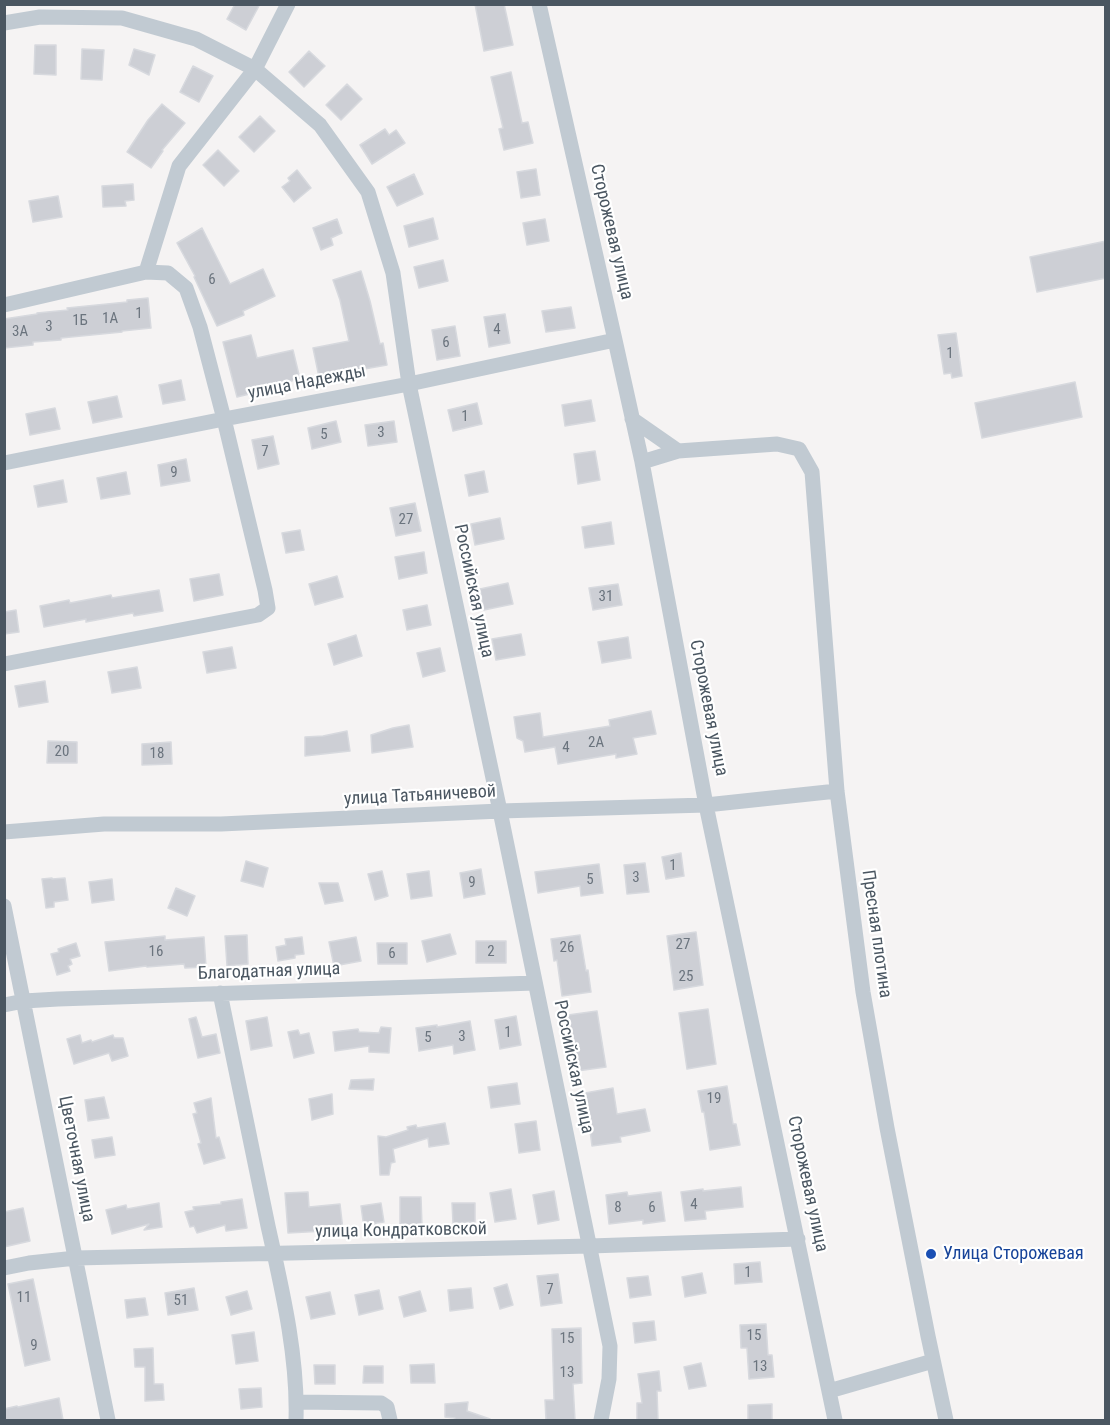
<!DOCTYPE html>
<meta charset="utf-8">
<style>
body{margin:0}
#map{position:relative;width:1110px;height:1425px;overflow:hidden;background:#f5f3f3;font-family:"Roboto Condensed",sans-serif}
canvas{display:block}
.frame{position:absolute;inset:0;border:6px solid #4a5661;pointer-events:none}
</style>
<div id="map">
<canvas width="1110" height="1425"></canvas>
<div class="frame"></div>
</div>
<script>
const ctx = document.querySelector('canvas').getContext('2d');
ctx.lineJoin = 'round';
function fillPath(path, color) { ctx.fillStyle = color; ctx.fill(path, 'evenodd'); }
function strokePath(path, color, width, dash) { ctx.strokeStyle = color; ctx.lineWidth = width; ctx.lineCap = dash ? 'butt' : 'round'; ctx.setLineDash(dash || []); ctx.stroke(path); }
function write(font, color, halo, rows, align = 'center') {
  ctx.font = font + ' "Roboto Condensed",sans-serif'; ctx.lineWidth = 4.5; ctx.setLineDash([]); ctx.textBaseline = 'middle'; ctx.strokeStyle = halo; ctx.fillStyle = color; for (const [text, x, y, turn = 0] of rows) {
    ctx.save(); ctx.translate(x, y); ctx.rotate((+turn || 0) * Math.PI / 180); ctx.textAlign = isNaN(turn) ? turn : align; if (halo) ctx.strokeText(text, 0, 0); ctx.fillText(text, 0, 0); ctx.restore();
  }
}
const building = new Path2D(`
 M235,4H260L246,30L227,19Z
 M475,4H504L513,45L484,51Z
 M35,45H56V75L34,74Z
 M82,49L104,50L102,80L81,79Z
 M134,49L155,55L149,75L129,65Z
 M309,51L325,66L304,87L289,72Z
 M193,66L213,76L199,102L180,92Z
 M511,72L522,123L528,122L533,143L504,150L499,129L503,128L491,77Z
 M347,84L362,99L341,120L326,105Z
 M162,104L185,123L162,150L163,151L151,168L127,152L148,120Z
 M260,116L275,131L254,152L239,137Z
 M385,129L389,135L396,130L405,143L372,164L360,145Z
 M218,150L239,171L224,186L203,165Z
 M536,169L540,195L521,198L517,172Z
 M297,170L311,188L294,202L282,187L290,181L288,178Z
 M414,174L423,194L397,206L387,187Z
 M133,184L134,200L125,201L126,206L103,207L102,186Z
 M58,196L62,217L33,222L29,201Z
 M433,218L438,239L409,247L404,226Z
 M337,219L342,233L331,238L333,245L321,250L313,228Z
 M545,219L549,241L527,245L523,223Z
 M202,228L230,284L263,269L275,296L243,311L244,315L217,326L194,277L195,276L177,243Z
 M1106,241V278L1037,292L1030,257Z
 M443,260L448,281L419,288L414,267Z
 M361,271L370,301L380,344L383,343L387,365L319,377L313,348L349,341L340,300L333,280Z
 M148,298L151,328L122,331V332L61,338V340L33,342V345L4,348V319L37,314V313L68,310L67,308L127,302V300Z
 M571,307L575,328L546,332L542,311Z
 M505,314L510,343L489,347L484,317Z
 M455,326L460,356L437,360L432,330Z
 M956,333L962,376L952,378L951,373L944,374L938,335Z
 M251,335L257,358L293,350L300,379L265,387L266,390L237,397L223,342Z
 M181,380L185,400L163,404L159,385Z
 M1075,382L1082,417L982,438L975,403Z
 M117,396L122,417L93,423L88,402Z
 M591,400L595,421L565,426L562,405Z
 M477,403L482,424L453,431L448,410Z
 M55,408L60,429L30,435L26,414Z
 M336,421L341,442L312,449L308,428Z
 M394,421L397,442L368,446L365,425Z
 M273,436L279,464L258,469L252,440Z
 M595,451L600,480L578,484L574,454Z
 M186,459L190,481L161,486L158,465Z
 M484,471L488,492L469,496L465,475Z
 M126,472L130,494L101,499L97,478Z
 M63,480L67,502L38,507L34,486Z
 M415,503L421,531L396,536L390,508Z
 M500,518L504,539L475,545L471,524Z
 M611,522L614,544L585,548L582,527Z
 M300,530L304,550L286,553L282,533Z
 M424,552L427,573L399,579L395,557Z
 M219,574L223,595L194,601L190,579Z
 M337,576L343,597L315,605L309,584Z
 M508,583L513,604L484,610L480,589Z
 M618,584L622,605L593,610L589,588Z
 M159,590L163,611L134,616L133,613L86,622V619L44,627L40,606L69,600L70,603L111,595L112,598Z
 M427,605L431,625L407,630L403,610Z
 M16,610L19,632L4,634V612Z
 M521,634L525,655L496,660L492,639Z
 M356,635L362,656L334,665L328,644Z
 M628,637L631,658L602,663L598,642Z
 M232,647L236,668L207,673L203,652Z
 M440,648L445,671L423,677L417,653Z
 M137,667L141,688L112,693L108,672Z
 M45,681L48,702L19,707L15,686Z
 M651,711L656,734L633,738L637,754L616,758V754L558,764L555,747L525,752L523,741L517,738L514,717L540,713L543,737L610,726L609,720Z
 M409,725L413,747L372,753L371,735L393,728Z
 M347,731L350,751L305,756V737L323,736Z
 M48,741L77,742V763H47Z
 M171,742L172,764L142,765V744Z
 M681,853L684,876L666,879L662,857Z
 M246,861L268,868L263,887L241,881Z
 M645,863L649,892L627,894L624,865Z
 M599,864L603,893L581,896L580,886L538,893L535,872Z
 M481,869L485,894L464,898L460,873Z
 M382,871L388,896L375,900L368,874Z
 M429,871L432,896L411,899L407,874Z
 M52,878V879L65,878L68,900L54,902V907L46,908L42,879Z
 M112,879L114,900L92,903L89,882Z
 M319,883H338L343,901L325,904Z
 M176,888L195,896L187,916L168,908Z
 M696,932L703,985L674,990L667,936Z
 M450,934L456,954L427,962L422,941Z
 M247,935L248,964L227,966L225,936Z
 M580,935L586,971L588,970L591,992L562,996L557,960L554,961L551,939Z
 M165,936V940L204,937L206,967L185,968L184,964L147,967L146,966L109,971L105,942Z
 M302,937L304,954L295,955V958L278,961L276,947L286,945L285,939Z
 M356,937L361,961L334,966L329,942Z
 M476,941H506V963H476Z
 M76,943L80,956L70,959L72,964L68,966L70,971L57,975L51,954L59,952L58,949Z
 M377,943H407V964H378Z
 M708,1009L716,1064L687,1069L679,1013Z
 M597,1011L606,1067L577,1071L568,1015Z
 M516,1016L521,1045L500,1049L495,1020Z
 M196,1017L202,1037L216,1034L220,1053L198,1058L189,1019Z
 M267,1017L272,1046L251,1050L246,1021Z
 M470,1021L475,1050L454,1054L453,1045L419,1051L416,1028L437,1025V1027Z
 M381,1027L391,1028L389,1053L369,1052V1046L335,1051L333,1032L358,1029L359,1032L379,1033Z
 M298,1030L300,1035L309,1033L314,1053L294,1058L288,1032Z
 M80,1035L82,1043L91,1040L92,1042L113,1035L114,1038H123L128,1056L112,1061L109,1053L74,1064L67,1039Z
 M374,1079L373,1090L349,1089L351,1080Z
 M517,1083L520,1104L491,1108L488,1087Z
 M727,1086L733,1124H736L740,1145L710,1150L704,1112H702L698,1091Z
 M613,1088L617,1114L645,1109L650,1131L620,1137L621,1142L592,1146L585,1093Z
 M332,1094L333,1114L312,1120L309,1099Z
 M104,1097L109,1118L88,1121L85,1100Z
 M211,1098L216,1138L219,1137L225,1158L204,1164L198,1144L201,1143L193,1114L197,1113L194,1103Z
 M536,1121L540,1150L519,1153L515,1124Z
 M445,1123L449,1144L429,1147L428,1138L393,1149L395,1162L391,1163L389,1175H380L378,1136L386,1137L408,1130L407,1127L416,1125L417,1128Z
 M112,1137L115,1155L95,1158L92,1140Z
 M741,1187L743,1207L705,1211L706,1219L685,1221L681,1192L703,1189V1191Z
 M511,1189L516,1219L495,1222L490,1193Z
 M554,1191L559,1220L538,1224L533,1195Z
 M308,1192L309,1207L340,1204L343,1230L288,1233L285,1193Z
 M627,1192L628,1196L661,1192L665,1221L643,1224V1220L609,1224L606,1195Z
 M400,1197H421L422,1226L400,1227Z
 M242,1199L247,1228L226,1231L225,1225L197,1233L194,1226L190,1227L185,1212L194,1210L193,1207L221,1204V1202Z
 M159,1203L162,1227L144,1230L149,1224L112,1234L106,1210L126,1205L127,1209Z
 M381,1203L384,1222L376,1223L377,1226L364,1228L361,1206Z
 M452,1203H475V1222L453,1223Z
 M23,1208L30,1241L4,1247V1212Z
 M760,1262L762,1282L735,1284L734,1264Z
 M702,1273L706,1293L685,1297L682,1277Z
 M558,1274L562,1303L541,1306L537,1276Z
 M648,1276L651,1295L630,1298L627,1278Z
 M33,1279L50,1360L25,1366L8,1284Z
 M507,1284L513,1305L500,1309L494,1288Z
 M194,1288L198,1310L168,1315L165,1293Z
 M471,1288L473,1308L450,1311L448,1290Z
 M379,1290L383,1309L359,1315L355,1295Z
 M247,1291L252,1309L231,1315L226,1297Z
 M420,1291L426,1311L404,1317L399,1297Z
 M330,1292L335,1314L311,1319L306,1297Z
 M145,1298L148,1315L127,1318L125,1300Z
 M654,1321L656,1340L635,1343L633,1323Z
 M766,1324L768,1355H772L774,1377L749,1379L747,1348H741L740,1325Z
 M581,1328L582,1383L573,1384L575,1420H546L545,1400H554L552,1329Z
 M254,1332L258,1361L236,1364L232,1335Z
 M153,1348L154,1384H163L164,1400L145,1401V1367H135L134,1349Z
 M701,1363L706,1386L689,1389L684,1367Z
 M434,1364L435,1383H411L410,1365Z
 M314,1365H335V1384H315Z
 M364,1366H383V1383H363Z
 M659,1371L661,1391H657L658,1420H637V1403H642L638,1374Z
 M261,1388L262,1407L241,1409L239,1389Z
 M59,1398L63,1420H4V1409L17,1406L18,1407Z
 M468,1402L467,1411L490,1419V1420H454L455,1418L445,1417V1404Z
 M772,1404V1420H748V1405Z`);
fillPath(building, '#cdcfd5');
strokePath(building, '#d7d9de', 1.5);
strokePath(new Path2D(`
 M539,4L615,340L642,462L706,805L835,1420
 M4,23L40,17L122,18L196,39L255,69L320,125L368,192L393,273L409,384L500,811L610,1346L609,1379L601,1420
 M146,272L179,166L255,69L288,4
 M4,305L146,272L168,273L186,288L200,327L224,419L265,590L268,608L258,615L4,664
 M632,419L678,451
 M642,462L678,451L777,444L799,449L812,472L837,791L863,992L887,1128L928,1336L946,1420
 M4,463L224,419L409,384L615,340
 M4,832L104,824H221L500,811L706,805L837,791
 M4,906L108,1420
 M220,993C236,1071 252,1148 268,1226C282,1289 298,1356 296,1420
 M4,1005L24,1001L58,999L535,983
 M4,1268L29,1263L76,1258L590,1246L798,1239
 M829,1391L933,1361
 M296,1402L381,1403L387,1407L390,1420`), '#c1cad2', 15);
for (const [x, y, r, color] of [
 [931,1254,6,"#1a4fb4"]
]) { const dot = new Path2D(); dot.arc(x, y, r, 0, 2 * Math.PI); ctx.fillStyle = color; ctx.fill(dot); strokePath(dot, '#fff', 2); }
write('15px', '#6b747e', null, [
 ["6",212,280],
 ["1",139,314],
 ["1А",110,319],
 ["1Б",80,321],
 ["3",49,327],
 ["4",497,330],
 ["3А",20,332],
 ["6",446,343],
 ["1",950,354],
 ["1",465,417],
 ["3",381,433],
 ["5",324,435],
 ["7",265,452],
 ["9",174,473],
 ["27",406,520],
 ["31",606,597],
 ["2А",596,743],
 ["4",566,748],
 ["20",62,752],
 ["18",157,754],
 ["1",673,866],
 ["3",636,878],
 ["5",590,880],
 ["9",472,883],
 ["27",683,945],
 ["26",567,948],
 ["16",156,952],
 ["2",491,952],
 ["6",392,954],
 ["25",686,977],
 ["1",508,1033],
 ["3",462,1037],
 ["5",428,1038],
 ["19",714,1099],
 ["4",694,1205],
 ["8",618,1208],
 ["6",652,1208],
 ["1",748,1273],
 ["7",550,1290],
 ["11",24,1298],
 ["51",181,1301],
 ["15",754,1336],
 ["15",567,1339],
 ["9",34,1346],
 ["13",760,1367],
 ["13",567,1373]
]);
write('18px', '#4a5661', '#fff', [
 ["Сторожевая улица",611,232,77],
 ["улица Надежды",307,383,-11],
 ["Российская улица",473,591,78],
 ["Сторожевая улица",708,708,79],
 ["улица Татьяничевой",420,796,-3],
 ["Пресная плотина",876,934,82],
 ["Благодатная улица",269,972,-2],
 ["Российская улица",573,1067,78],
 ["Цветочная улица",76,1159,79],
 ["Сторожевая улица",807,1184,78],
 ["улица Кондратковской",401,1231,-1]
]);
write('18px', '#164399', '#fff', [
 ["Улица Сторожевая",943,1254]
], 'left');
</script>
